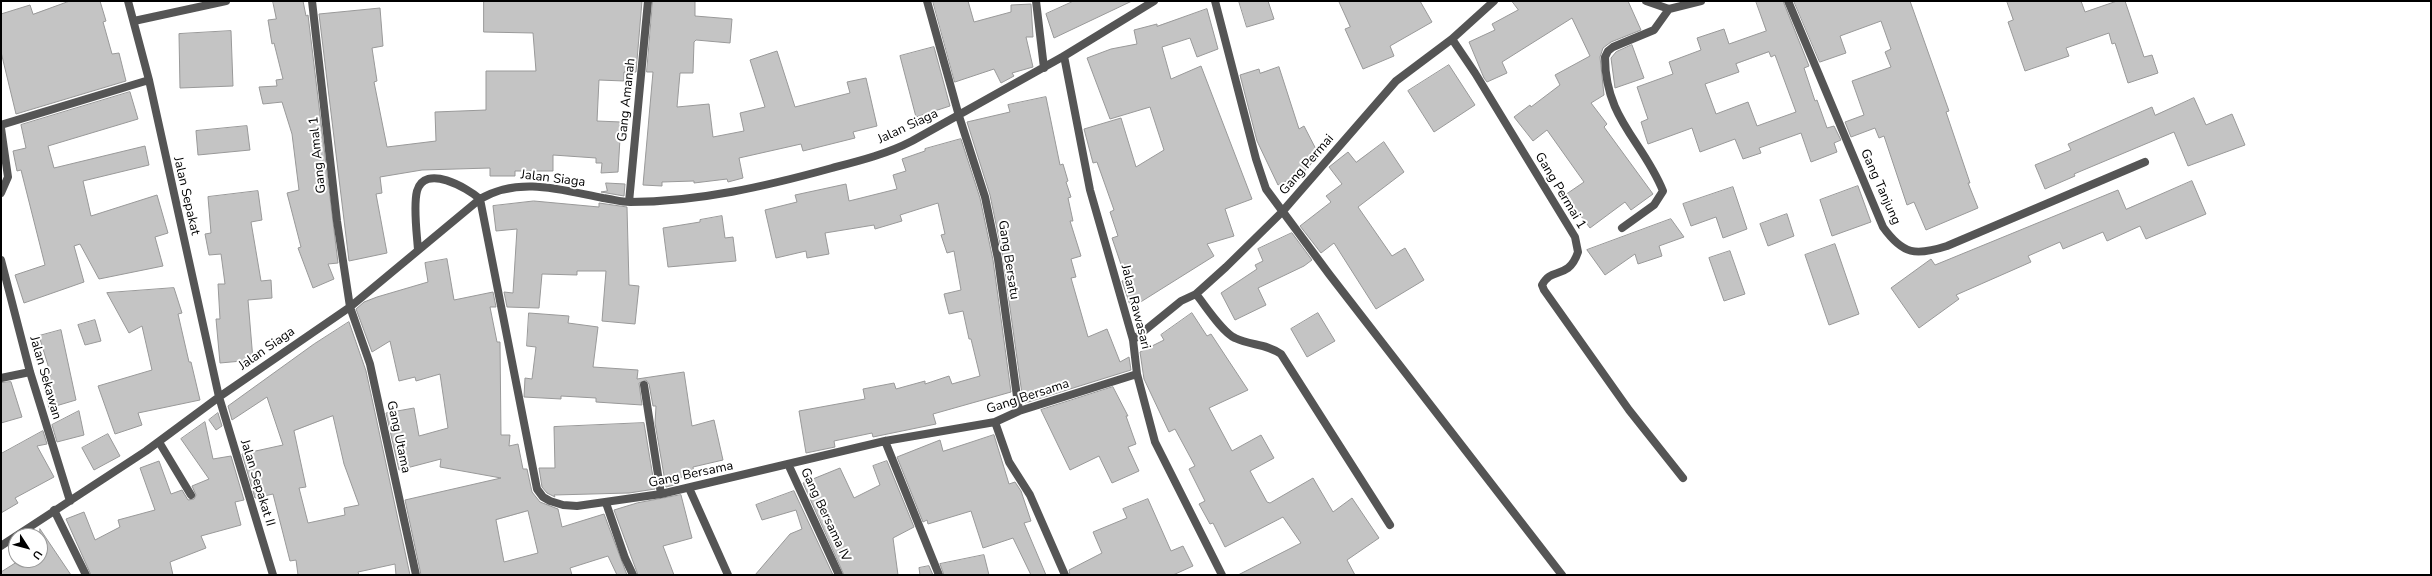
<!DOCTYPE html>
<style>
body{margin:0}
#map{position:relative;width:2432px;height:576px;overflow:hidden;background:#fff;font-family:"Nunito Sans",sans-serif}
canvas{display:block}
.frame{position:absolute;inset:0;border:2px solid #000;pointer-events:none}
.north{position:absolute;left:8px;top:528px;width:40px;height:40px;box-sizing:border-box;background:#fff;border:1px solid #999;border-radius:50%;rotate:126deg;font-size:11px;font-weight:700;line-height:16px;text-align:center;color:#000}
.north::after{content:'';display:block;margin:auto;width:14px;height:18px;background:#000;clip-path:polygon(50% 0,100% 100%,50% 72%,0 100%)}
</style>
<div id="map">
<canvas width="2432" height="576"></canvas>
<div class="frame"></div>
<div class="north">U</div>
</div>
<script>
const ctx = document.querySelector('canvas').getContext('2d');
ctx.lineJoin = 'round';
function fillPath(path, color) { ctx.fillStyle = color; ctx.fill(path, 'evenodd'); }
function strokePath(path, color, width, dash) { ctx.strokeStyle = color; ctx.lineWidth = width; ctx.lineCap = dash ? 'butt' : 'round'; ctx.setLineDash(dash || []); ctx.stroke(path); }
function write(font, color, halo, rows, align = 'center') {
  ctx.font = font + ' "Nunito Sans",sans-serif'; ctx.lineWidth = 4; ctx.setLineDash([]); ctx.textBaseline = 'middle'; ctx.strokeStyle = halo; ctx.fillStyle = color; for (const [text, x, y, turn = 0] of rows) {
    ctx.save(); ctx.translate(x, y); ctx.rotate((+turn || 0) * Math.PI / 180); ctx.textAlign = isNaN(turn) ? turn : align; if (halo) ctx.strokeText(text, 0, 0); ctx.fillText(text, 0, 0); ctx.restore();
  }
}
const building = new Path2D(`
 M70,1H100L106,21L103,22L112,54L119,53L126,81L16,114L1,52V14L30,5L33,14Z
 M273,1H303L306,16L308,15L338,263L328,264L334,279L313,288L298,248L301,247L287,193L299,190L292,134L282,102L263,104L259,87L277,86L276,80L283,79L274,43L272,44L268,20L276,19Z
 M484,1H642L636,72H624V81L599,80L597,121L621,122L618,172L601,173L602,163H596V158L553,155V171H515V176H490V168L422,170L380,177L382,193L376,194L387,253L349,261L319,14L380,8L383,46L372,48L377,81L374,82L387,147L436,141L435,112L486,110V71H536L533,33L484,32Z
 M653,1H695V16L732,19L730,43L696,40L694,42L693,73H680L677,107L709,104L713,137L744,131L740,113L765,107L750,60L777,51L795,107L850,93L847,82L866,78L877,126L853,132L855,138L803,151L801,144L739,158L743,178L728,182L727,179L694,183V181L662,182V186L643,185L653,72H647Z
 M933,1H968L974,22L1011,12V5L1031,4L1033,37H1026L1033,67L1012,73L1014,76L1001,83L994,69L955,82Z
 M1074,1H1132L1054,38L1046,14Z
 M1239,1H1268L1274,19L1247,27Z
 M1339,1H1420L1432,22L1390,46L1394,56L1363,69L1345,29L1350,27Z
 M1512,1H1628L1641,30L1611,42L1603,48L1600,57L1604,95L1591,103L1607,124L1604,127L1653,194L1631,210L1625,202L1590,228L1565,195L1584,182L1547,130L1533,141L1514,117L1530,105L1531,107L1560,85L1555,75L1590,56L1572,18L1502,62L1507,73L1487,82L1484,78L1469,42L1495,30L1492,24L1518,10Z
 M1756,1H1783L1809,66L1804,68L1815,101L1817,100L1827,128L1834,126L1841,140L1834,143L1837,152L1811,162L1801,133L1759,148L1761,153L1743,159L1735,139L1700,152L1692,128L1648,144L1641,122L1648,119L1637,87L1673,74L1669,62L1701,50L1697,38L1724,29L1729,44L1766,31ZM1769,52L1771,57L1775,55L1796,112L1757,126L1748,102L1716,114L1705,84L1739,72L1736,64Z
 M1794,1H1910L1938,80L1949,111L1946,112L1970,183H1968L1978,208L1926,230L1914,202L1907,205L1884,136L1879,138L1875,128L1851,137L1845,122L1864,115L1852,81L1891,67L1885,52L1891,49L1881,21L1840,36L1846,53L1820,62Z
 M2007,1H2081L2085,12L2117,1H2125L2144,57L2152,55L2158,73L2128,83L2115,43L2112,44L2109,33L2066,48L2069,56L2025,71L2008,22L2013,20Z
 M1207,9L1218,49L1197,57L1190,38L1162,47L1171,79L1201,66L1252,199L1225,209L1234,236L1207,244L1214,256L1131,308L1122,281L1126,279L1112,238L1118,236L1110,212L1114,210L1097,162L1093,163L1084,129L1121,118L1136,167L1164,150L1150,107L1110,119L1087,58L1111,49L1137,44L1134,30L1157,24V26Z
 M231,31L233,86L180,88L179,34Z
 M1632,45L1644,78L1615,88L1611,58L1616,52Z
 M934,47L950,106L916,117L900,56Z
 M1449,65L1475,105L1434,132L1408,91Z
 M1279,67L1299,129L1304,126L1319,155L1303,173L1278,185L1257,141L1240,75L1259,69L1260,73Z
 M130,92L138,119L48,146L54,168L145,146L149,165L83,181L91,216L157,195L168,233L155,237L163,266L99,279L80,244L74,246L84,282L24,303L15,275L45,265L21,170L17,171L13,151L26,148L21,125Z
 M1046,97L1060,165L1063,164L1068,181L1066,182L1071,197L1068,198L1073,221H1070L1081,256L1071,259L1076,277L1071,278L1088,337L1107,329L1120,362L1129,357L1131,370L1025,403L1022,394L1003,258L990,195L967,122L1010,112L1008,105Z
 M2194,98L2206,125L2232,114L2245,145L2188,166L2174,132L2074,174L2075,176L2045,189L2035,165L2071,150L2068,144L2152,107L2155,115Z
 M247,126L250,150L198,155L196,131Z
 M961,139L980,198L993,260L1011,392L933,414L936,424L873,437L872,433L834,441L835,447L806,453L799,411L865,399L863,389L894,383L896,389L925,381V384L949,376L952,384L980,376L971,339H969L963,311L949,314L944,294L961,290L954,251L947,253L941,235L945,234L938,203L900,215L902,221L875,229L874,225L825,233L829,254L807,258L806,251L776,258L765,210L797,202L795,195L846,184L849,201L897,189L893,175L906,171L902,159L925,151V149Z
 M1384,142L1404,172L1358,207L1392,256L1405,248L1424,280L1376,309L1334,243L1321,253L1300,226L1331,202L1326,196L1342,184L1329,167L1348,152L1356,162Z
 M2192,181L2206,214L2146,239L2140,226L2107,241L2103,232L2063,249L2060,242L2028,256L2031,262L1956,295L1959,299L1919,328L1891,288L1931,259L1935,265L2118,190L2126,209Z
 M606,183L625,184L624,196L601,192L607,191Z
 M1858,186L1871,222L1832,236L1820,200Z
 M1733,187L1747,229L1723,238L1716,217L1691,226L1683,204Z
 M258,191L262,220L251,222L261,281L271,280L272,298L248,300L253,360L220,363L216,319H220L218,284H225L221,254L209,255L205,234L211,233L208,197Z
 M534,201L599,207V203L627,207L629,285L639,286L635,324L602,321L606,271H577V275L542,274L539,308L507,307L504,292L513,293L517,229L496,231L493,206Z
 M1787,214L1794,236L1768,246L1760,224Z
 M722,216L725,238L733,237L736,261L668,267L663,228L700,222V220Z
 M1671,219L1684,237L1659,246L1662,256L1638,264L1635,254L1605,275L1587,250Z
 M1292,233L1312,260L1304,266L1258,288L1266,305L1235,320L1221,293L1257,269L1255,265L1263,261L1258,249Z
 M1835,244L1859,314L1829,325L1805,255Z
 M1730,251L1745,294L1724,301L1709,258Z
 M447,259L454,300L493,292L496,307H490L497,342H500L501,435H510L509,446L518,444L523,469H527L532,492L540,502L558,509L562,527L604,514L627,575H617L608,556L570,568L572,575H421L405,500L501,478L440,467L441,459L399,470L386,413L414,408L419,436L448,428L440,374L416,381L415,377L399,381L390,341L372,352L356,309L364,302L377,297L428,282L425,263ZM528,511L538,553L504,562L496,520Z
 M174,288L182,313L178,314L189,362H191L200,400L138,413L142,425L115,434L98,386L152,370L142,326L129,333L107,293Z
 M529,313L569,316L568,323L598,327L593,367L638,370L637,379L684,372L692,426L714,420L723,460L693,467L694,475L676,478L678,484L666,487L655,423L656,406H653L649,384L646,380L639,383L642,405L596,402V398L561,396V399L524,397L525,378L532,379L536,347L527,346Z
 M1192,313L1207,336L1211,334L1248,390L1209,408L1232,451L1261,435L1274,458L1250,471L1267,502L1270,503L1313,478L1333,512L1352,498L1379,538L1347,560L1355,575H1238L1301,543L1283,517L1225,547L1213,523L1210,524L1199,504L1205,501L1189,469L1195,466L1175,429L1169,432L1144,379L1140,352L1164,340L1161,335Z
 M1318,313L1335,341L1307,357L1291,329Z
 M95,320L101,341L85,345L78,325Z
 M349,322L366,371L410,575H396L395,564L358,572L359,575H298L296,560L290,561L273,494L255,498L242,454L283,445L267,397L232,420L228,406L314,344ZM333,416L344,464L359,505L344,508L345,515L308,523L299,488L306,487L294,431Z
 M61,330L76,400L49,408L42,377L51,375L39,336Z
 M11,382L22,417L1,423V383Z
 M1113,387L1128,416H1126L1136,444L1128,447L1139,471L1112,483L1099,456L1070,470L1041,410Z
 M79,411L84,435L57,442L52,425Z
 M218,413L222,426L216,430L209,420Z
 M205,422L213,459L231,456L244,500L235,502L241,525L201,536L206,548L170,562L173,575H91L66,519L84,512L95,540L120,527L118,520L155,510L140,468L159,461L171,494L182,490L188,500L194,499L196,495L192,486L209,479L181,439Z
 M644,423L655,489L629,493L554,495L555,497L547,493L542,487L539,468H555L554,427Z
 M43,431L47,444L37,446L54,477L15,498L18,503L1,513V454Z
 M108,434L120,456L94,470L82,448Z
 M994,435L1009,484L1015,482L1021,491L1031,521L1024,523L1046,575H1031L1013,538L983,548L971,511L928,524L927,520L923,522L897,457L940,440L943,451Z
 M887,461L914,527L893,538L898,575H844L803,483L840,468L854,498L880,485L873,466Z
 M794,491L833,575H755L790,534L802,529L796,510L762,520L756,505Z
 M681,495L692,538L663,546L674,575H638L614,510L637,503Z
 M1148,499L1171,551L1183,546L1193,566L1173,575H1070L1069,570L1102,553L1093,532L1127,518L1123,509Z
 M40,529L71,575H1V572L20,560H40Z
 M984,555L989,575H944L940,564Z
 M929,566L933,575H920L919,568Z`);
fillPath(building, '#c4c4c4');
strokePath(building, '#999', 1);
strokePath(new Path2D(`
 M128,1L149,80L219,397L273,575
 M312,1L337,221L350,307L370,364L416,575
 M927,1L959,116L985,197L998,259L1019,411
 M1036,1L1044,68
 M1215,1L1256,159L1266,189L1329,274L1562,575
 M1646,1L1669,9L1701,1
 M1788,1L1883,227C1903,255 1916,256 1947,246L2145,162
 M134,21L226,1
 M1452,39L1475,73L1575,237L1578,252C1576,258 1572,265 1568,268C1557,276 1550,271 1542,285L1544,290L1629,410L1683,478
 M1064,56L1090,190L1133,340L1137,374L1155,442L1222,575
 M1,125L149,80
 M1,128L8,177L1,193
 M629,202L648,1
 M1622,228L1654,205L1663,191C1643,141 1605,119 1605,57L1608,51L1613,47L1654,30L1669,9
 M418,250C417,234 413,207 417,191C425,163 467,188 480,199L537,489L543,497L550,501L563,505L577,506L661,494L885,441L995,422L1019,411L1137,374
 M1,260L30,372L70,501
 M1196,294C1205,305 1222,332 1235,338C1251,346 1265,343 1281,354L1390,525
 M1133,340L1181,301L1196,294L1226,267L1282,212L1396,81L1452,39L1494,1
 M1,378L30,372
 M644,385L661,494
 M995,422L1009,462L1030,495L1065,575
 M885,441L939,575
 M159,442L191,495
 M789,466L839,575
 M689,488L728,575
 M606,503L625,558L633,575
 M54,510L86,575
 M16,536L146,451L219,397L350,307L480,199C519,176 562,190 603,198C612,199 621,202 630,202C698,202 767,186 832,168C859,161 887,154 912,141L1064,56L1154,1
 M1,546L16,536`), '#555', 8);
write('13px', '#000', '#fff', [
 ["Gang Amanah",627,100,-84],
 ["Jalan Siaga",908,127,-25],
 ["Gang Amal 1",318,155,-96],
 ["Gang Permai",1307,165,-49],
 ["Jalan Siaga",553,179,7],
 ["Gang Tanjung",1880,187,66],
 ["Gang Permai 1",1560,191,59],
 ["Jalan Sepakat",186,196,77],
 ["Gang Bersatu",1008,260,81],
 ["Jalan Rawasari",1135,307,76],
 ["Jalan Siaga",267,349,-35],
 ["Jalan Sekawan",45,378,74],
 ["Gang Bersama",1028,397,-18],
 ["Gang Utama",398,437,78],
 ["Gang Bersama",691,475,-12],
 ["Jalan Sepakat II",257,483,73],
 ["Gang Bersama IV",825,515,65]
]);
</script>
